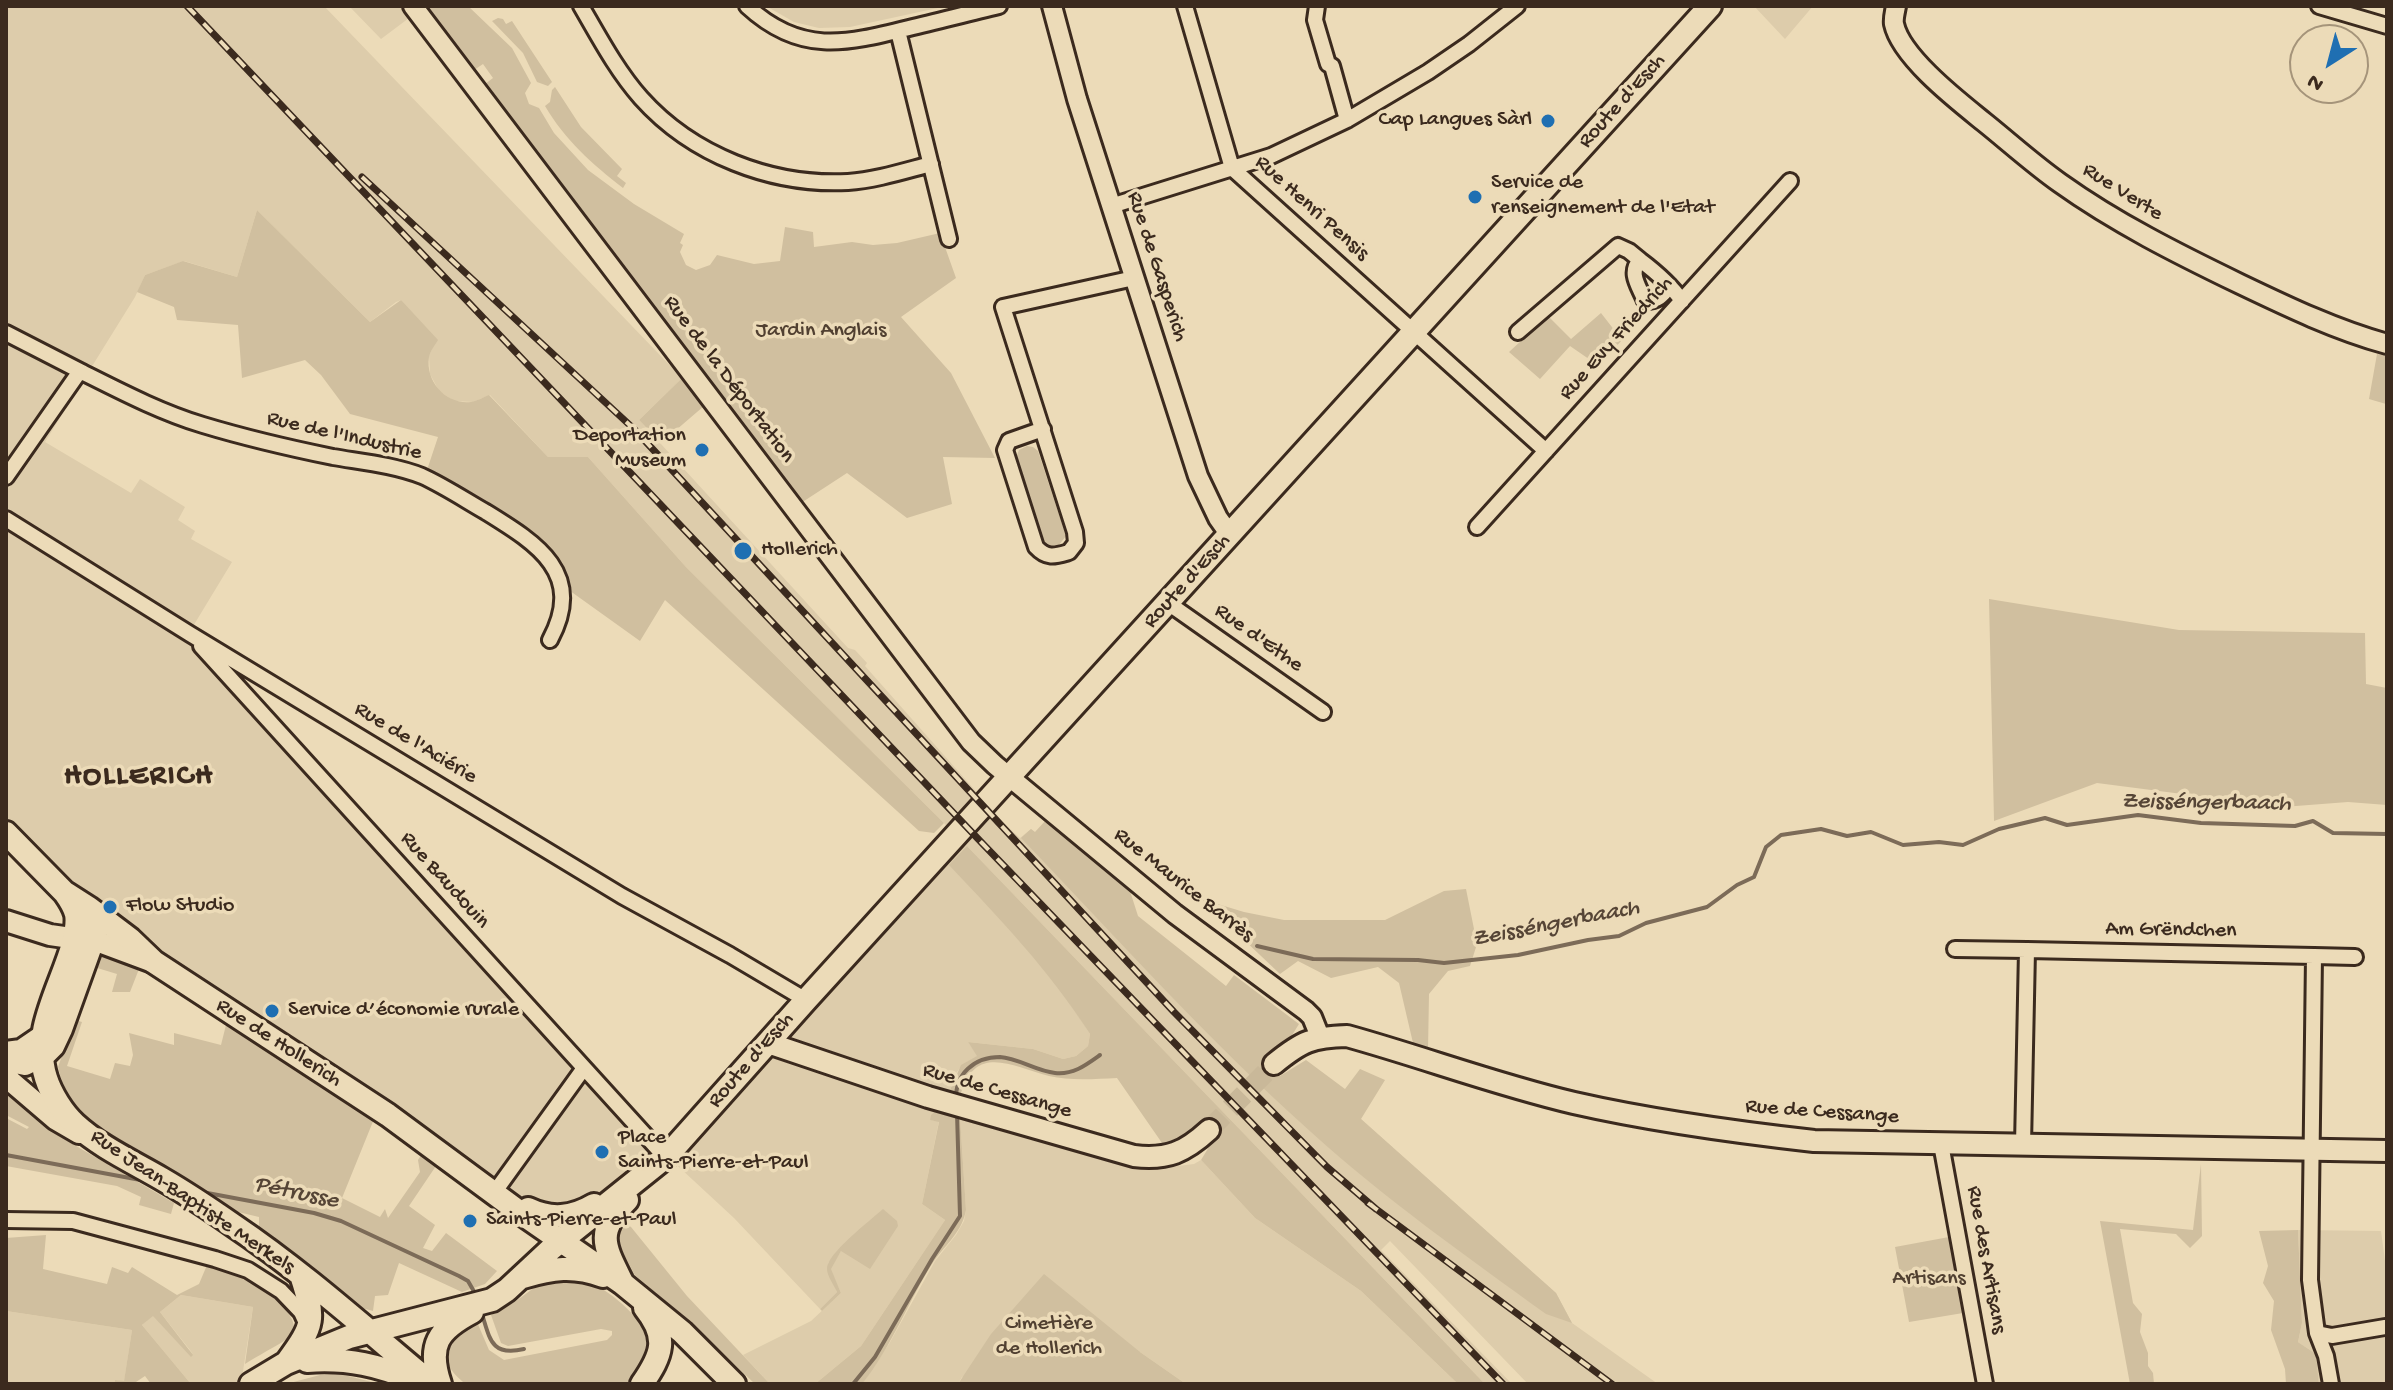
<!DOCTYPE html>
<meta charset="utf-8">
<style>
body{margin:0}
#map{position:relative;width:2393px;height:1390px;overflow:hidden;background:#ecdbb8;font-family:"Gochi Hand",sans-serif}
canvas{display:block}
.frame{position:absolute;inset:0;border:8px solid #3b2a1e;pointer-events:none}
.north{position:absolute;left:2289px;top:24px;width:80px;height:80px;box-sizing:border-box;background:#ecdbb8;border:2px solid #a5947a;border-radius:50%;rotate:216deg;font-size:22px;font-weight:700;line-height:32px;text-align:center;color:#3b2a1e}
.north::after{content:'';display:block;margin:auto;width:28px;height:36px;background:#1f6fb2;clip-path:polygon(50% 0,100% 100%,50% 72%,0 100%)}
</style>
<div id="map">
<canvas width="2393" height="1390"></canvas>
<div class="frame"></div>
<div class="north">N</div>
</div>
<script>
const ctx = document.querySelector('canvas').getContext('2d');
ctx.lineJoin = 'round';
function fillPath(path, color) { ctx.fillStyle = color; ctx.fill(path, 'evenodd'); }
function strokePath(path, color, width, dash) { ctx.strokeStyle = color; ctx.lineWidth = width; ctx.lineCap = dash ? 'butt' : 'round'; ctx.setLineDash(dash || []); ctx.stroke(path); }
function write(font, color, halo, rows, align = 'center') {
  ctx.font = font + ' "Gochi Hand",sans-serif'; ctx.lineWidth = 7; ctx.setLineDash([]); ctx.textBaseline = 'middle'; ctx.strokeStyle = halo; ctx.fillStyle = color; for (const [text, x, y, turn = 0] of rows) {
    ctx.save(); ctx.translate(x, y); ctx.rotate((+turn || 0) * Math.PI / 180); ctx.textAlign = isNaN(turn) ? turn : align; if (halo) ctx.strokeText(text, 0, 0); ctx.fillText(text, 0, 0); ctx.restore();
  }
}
fillPath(new Path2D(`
 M6,6H324L682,378L639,420L848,648L855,650L867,663L865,666L1004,823L1020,838L1031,829L1270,1051L1263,1061L1280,1076L1361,1119L1556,1293L1572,1323L1658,1384H1528L1390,1241L1381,1250L1512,1384H1485L967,846L1025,945L1065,995L1090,1034L1088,1046L1076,1056L1063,1059L1033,1049L968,1042L978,1056L962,1065L957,1072L950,1090L951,1114L937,1110L930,1120L939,1121L922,1204L945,1220L861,1346L815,1384H770L743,1355L811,1321L841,1293L830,1269L832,1264L841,1251L883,1210L828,1263L837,1292L820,1309L734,1218L667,1156L956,835L686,567L588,457H548L490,395L473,402L454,401L439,391L430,374L429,356L401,300L396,302L370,322L257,210L237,277L184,261L145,275L135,297L45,442L131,493L140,479L185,507L178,520L195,531L191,539L232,562L195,623L191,634L666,1158L585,1211L535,1213L215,1003L6,833Z
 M349,6H400L409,18L381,39Z
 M766,6H947L850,27L819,28L794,22Z
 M1754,6H1813L1785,39Z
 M960,1117L1132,1167L1154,1169L1194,1164L1201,1160L1255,1218L1361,1291L1458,1384H1186L1140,1352L962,1377L958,1384H862L889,1344L935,1261L956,1235L964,1221L966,1210Z
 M2298,1230L2381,1231L2387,1276V1384H2319L2316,1354L2298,1342L2302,1323Z
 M181,1295L253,1307L241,1384H191L142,1325L153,1315L193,1354L160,1312Z
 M6,1311L132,1330L124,1382L115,1380L114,1384H6Z`), '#ddccab');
fillPath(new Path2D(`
 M426,6H468L512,48L531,83L525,93L529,104L539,108L554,133L588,170L634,204L684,234L680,243L683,245L680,252L686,265L696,270L710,265L717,255L754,264L780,261L785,227L813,232L814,247L852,242L873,245L897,243L940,233L956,278L901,317L951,373L995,458L943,457L952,504L907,518L847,473L801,503L485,84L493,78L483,64L474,70Z
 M498,18L503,19L506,24L512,21L552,82L548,86L537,82L523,53L492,21Z
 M555,87L581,127L622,169L617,176L626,183L623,188C592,164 565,140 545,106L550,102L552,90Z
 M257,210L370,322L401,300L438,340C435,345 430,351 429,357C425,382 447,405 471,402C477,401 484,397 489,395L548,457H588L686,567L944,823L934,833L919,831L665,600L640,641L559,583L549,559L426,473L438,437L350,414L321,375L305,360L242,378L238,325L177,320L174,307L137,292L145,275L183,261L237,277Z
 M1601,313L1622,340L1599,366L1570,346L1540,379L1509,352L1548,316L1571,339Z
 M2377,354L2387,356V413H2385L2386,404L2369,399Z
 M682,378L704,406L661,443L639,420Z
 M1027,446L1033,447L1038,451L1066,536L1059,545L1051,546L1042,540L1016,458L1019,450Z
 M1989,599L2179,630L2365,633L2366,684L2387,688V805L2348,802L2283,807L2097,783L1994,821Z
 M1046,820L1130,891L1138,916L1226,986L1234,975L1299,1024L1286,1045L1270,1051L1263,1061L1280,1076L1306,1060L1345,1089L1360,1069L1385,1080L1361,1119L1556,1293L1572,1323L1546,1314C1466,1256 1385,1199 1311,1132C1208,1040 1116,937 1021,838L1031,829L1035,832Z
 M967,846L1485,1384H1458L1361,1291L1255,1218L1201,1160L1215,1137L1204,1124L1179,1138L1162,1143L1117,1078C1095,1079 1070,1081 1049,1076C1013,1067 976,1043 961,1093L950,1090L961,1065L977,1056L968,1042L1033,1049L1063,1059L1076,1056L1088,1046L1090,1034C1048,969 1002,921 949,865Z
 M1466,889L1477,944L1470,966L1448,971L1429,994L1428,1050L1413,1043L1399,983L1378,967L1331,978L1298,961L1280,974L1201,899L1244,912L1284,920H1385L1444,891Z
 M105,952L125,960L139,969L130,992H112L117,974L94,967L100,953Z
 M75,1020L82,1022L67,1066L110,1079L115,1063L130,1066L133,1055L129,1033L174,1045V1033L221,1045L226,1025L374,1119L342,1198L380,1217L385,1209L388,1218L420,1172L418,1160L423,1152L438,1163L409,1206L435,1225L423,1248L432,1251L446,1233L497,1271L485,1284L462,1292L399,1263L388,1295L375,1296L373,1311L362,1308L259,1228V1217L234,1211L173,1171L100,1128L72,1105L63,1087L58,1067Z
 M6,1089L38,1120L59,1136L174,1203L171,1214L139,1205L141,1197L117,1186L6,1166V1118L27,1129L29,1127L6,1115Z
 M937,1110L960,1117L966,1210C962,1232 947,1243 934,1261C908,1301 892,1347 862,1384H815L861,1346L945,1220L922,1204L939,1122L930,1120L931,1115Z
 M2201,1164L2202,1236L2190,1248L2176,1234L2120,1229L2133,1303L2142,1314L2140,1332L2148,1353V1366L2153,1373L2154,1384H2130L2100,1221L2193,1230Z
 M883,1209L897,1221L898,1226L870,1269L841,1251L831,1269L841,1293L822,1311L820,1309L837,1292C834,1285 827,1276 827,1269C826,1254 871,1220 883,1209Z
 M618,1219L631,1227L687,1296L770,1384H755L691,1323L623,1265L613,1235Z
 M2298,1230L2302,1323L2298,1342L2316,1354L2319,1384H2286L2285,1369L2271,1330L2274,1301L2263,1283L2268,1266L2259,1231Z
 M46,1235L43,1269L107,1284L112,1267L128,1273L132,1267L177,1295L199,1284L207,1265C218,1269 232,1271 243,1276C259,1284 302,1313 293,1335C291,1338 252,1359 245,1364L253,1307L181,1295L160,1312L193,1355L191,1357L153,1316L142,1325L191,1384H151L145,1376L133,1384H114L115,1380L124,1381L132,1330L6,1311V1238Z
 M1949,1237L1963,1313L1909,1322L1895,1247Z
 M1044,1274L1140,1352L1186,1384H958L991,1334Z
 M566,1277C574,1279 583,1280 591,1283C611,1291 650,1324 648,1346C647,1361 635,1373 627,1384H466C432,1359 448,1338 477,1322L489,1350L504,1360L607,1340L612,1335V1331L601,1329L508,1346L501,1343L491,1315L516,1301L542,1282Z
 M333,1374L344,1375L380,1384H286L320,1375Z`), '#d0bf9f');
strokePath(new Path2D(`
 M1257,946L1313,959L1418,960L1444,963L1518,955L1588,940L1619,936L1646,923L1707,907L1737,885L1754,877L1766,847L1781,835L1821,829L1847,836L1871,832L1903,845L1939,842L1963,845L1999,829L2045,818L2067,825L2138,815L2201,823L2295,826L2313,821L2333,833L2387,834
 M956,1100C955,1074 974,1057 1000,1057C1018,1058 1036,1071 1055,1073C1073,1075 1086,1065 1100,1055
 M6,1155L146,1181
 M202,1192L314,1213L341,1221L459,1276L468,1281L476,1295
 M481,1311C490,1338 490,1357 524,1349
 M853,1384L875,1357L932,1259L960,1216L957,1113`), '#7c6b58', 4);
strokePath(new Path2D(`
 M1209,1130L1274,1064`), '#c9b899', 20, [20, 10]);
const minor = new Path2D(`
 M581,6C599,37 617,71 641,98C692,155 771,186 848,182C876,180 904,171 931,164
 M747,6C800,55 845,44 909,28C939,21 969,13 999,6
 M1185,6L1232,168L1546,451
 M1317,6L1315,20L1328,64L1332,66L1347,120
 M2319,6L2387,26
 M898,31L949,239
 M1111,206L1271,156L1347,120L1428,72L1469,44L1517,6
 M1670,286C1662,296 1658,301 1645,301C1639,286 1628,273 1640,260C1656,272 1671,285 1682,301
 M1518,332L1618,246L1629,251L1640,260
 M6,333L80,371L6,477
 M80,371C120,391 160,412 203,425C246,438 289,448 333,457C362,462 394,465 422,476C444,486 465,500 486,512C536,543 586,573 550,640
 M1043,429L1009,441L1005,450L1036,547C1047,559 1055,556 1069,552L1076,543L1075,532L1003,307L1134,278
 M6,519L190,634L622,896L730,955L806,1000
 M1477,527L1790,181
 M1168,603L1323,712
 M201,646L666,1158
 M1955,949L2027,950
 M2314,956L2355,957
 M1941,1144L1985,1384
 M2023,1145L2027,950L2314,956L2310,1280L2317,1333L2326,1356L2331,1384
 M494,1193L584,1068
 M6,1220L73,1221L215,1259L248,1270L281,1291L301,1312L307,1325
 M2317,1333L2332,1336L2385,1327`);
const tertiary = new Path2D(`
 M413,6L971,742L995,765L1175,914L1306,1011L1312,1017L1320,1037
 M1052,6L1077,99L1198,476L1218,518L1230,535
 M1896,6C1895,12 1893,19 1894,24C1901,57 1958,101 1984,122C2009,142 2033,164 2060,183C2116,223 2178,254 2240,284C2288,307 2336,330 2387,344`);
const secondary = new Path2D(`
 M6,921L50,935L99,942L150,961
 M768,1043L928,1097L1134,1156C1168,1160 1185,1152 1209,1130
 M6,1052L21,1050L43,1035
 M6,1061L25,1065L43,1056
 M1274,1064C1302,1041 1312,1037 1347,1036C1423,1057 1497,1085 1574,1103C1653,1121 1734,1132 1814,1141L2387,1151
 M6,1077L55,1119L79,1133`);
const primary = new Path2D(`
 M6,833L64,892L89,908L130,939L154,962L388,1115L518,1211L622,1283L682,1332L734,1384
 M65,893C70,900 74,906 76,914C78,924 75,934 73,944C61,987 31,1032 46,1078C51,1094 63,1113 75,1124C100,1147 133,1162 162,1179C186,1193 210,1209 233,1225C303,1272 367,1330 432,1384
 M43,1056L53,1046L61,1029L93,940L95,924L89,908
 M528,1209C551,1220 572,1218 594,1205
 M523,1277C552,1268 574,1265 603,1276
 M622,1282C604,1246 595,1232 627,1200
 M307,1361C347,1358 381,1365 417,1382
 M287,1362C315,1324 315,1319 301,1275
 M251,1384L286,1363L349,1337L492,1300L507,1290L551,1249L667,1156L806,1000L1710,6
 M440,1384C427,1345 438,1330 472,1312
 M642,1384C662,1355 669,1338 645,1308`);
strokePath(minor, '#3b2a1e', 20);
strokePath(tertiary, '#3b2a1e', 24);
strokePath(secondary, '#3b2a1e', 26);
strokePath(primary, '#3b2a1e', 28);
strokePath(minor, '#ecdbb8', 14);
strokePath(tertiary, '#ecdbb8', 18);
strokePath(secondary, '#ecdbb8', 20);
strokePath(primary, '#ecdbb8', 22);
const rail = new Path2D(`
 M187,6L982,843L1503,1384
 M362,177L634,429L1174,1012L1327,1167L1376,1209
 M1368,1203L1612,1384`);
strokePath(rail, '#3b2a1e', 7);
strokePath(rail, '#ecdbb8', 4, [12]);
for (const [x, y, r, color] of [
 [1548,121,8,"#1f6fb2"],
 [1475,197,8,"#1f6fb2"],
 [702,450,8,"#1f6fb2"],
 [743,551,10,"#1f6fb2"],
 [110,907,8,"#1f6fb2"],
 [272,1011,8,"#1f6fb2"],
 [602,1152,8,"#1f6fb2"],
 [470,1221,8,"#1f6fb2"]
]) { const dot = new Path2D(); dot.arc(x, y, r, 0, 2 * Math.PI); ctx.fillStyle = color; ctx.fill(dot); strokePath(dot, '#ecdbb8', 3); }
write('22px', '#3b2a1e', '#ecdbb8', [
 ["Route d'Esch",1623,102,-48],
 ["Rue Verte",2122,193,32],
 ["Rue Henri Pensis",1311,209,42],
 ["Rue de Gasperich",1156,267,72],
 ["Rue Evy Friedrich",1617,339,-48],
 ["Rue de la Déportation",728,380,53],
 ["Rue de l'Industrie",344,437,13],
 ["Route d'Esch",1188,582,-48],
 ["Rue d'Ethe",1258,639,35],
 ["Rue de l'Aciérie",415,744,31],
 ["Rue Baudouin",444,881,48],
 ["Rue Maurice Barrès",1183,886,38],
 ["Am Grëndchen",2171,931,1],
 ["Rue de Hollerich",278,1044,33],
 ["Route d'Esch",752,1061,-49],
 ["Rue de Cessange",997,1092,16],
 ["Rue de Cessange",1822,1113,4],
 ["Rue Jean-Baptiste Merkels",192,1203,34],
 ["Rue des Artisans",1985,1260,80]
]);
write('22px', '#3b2a1e', '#ecdbb8', [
 ["Cap Langues Sàrl",1532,121,"right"],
 ["Service de",1491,184],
 ["renseignement de l'Etat",1491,209],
 ["Deportation",686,437,"right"],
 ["Museum",686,462,"right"],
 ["Hollerich",761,551],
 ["Flow Studio",126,907],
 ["Service d’économie rurale",288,1011],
 ["Place",618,1139],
 ["Saints-Pierre-et-Paul",618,1164],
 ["Saints-Pierre-et-Paul",486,1221]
], 'left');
write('22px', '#514031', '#ecdbb8', [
 ["Jardin Anglais",821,332],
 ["Artisans",1929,1280],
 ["Cimetière",1049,1325],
 ["de Hollerich",1049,1350]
]);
write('italic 24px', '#564536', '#ecdbb8', [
 ["Zeisséngerbaach",2206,804,1],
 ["Zeisséngerbaach",1556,925,-11],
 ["Pétrusse",296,1194,12]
]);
ctx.letterSpacing = '2px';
write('bold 30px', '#3b2a1e', '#ecdbb8', [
 ["HOLLERICH",139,778]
]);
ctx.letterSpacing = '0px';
</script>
